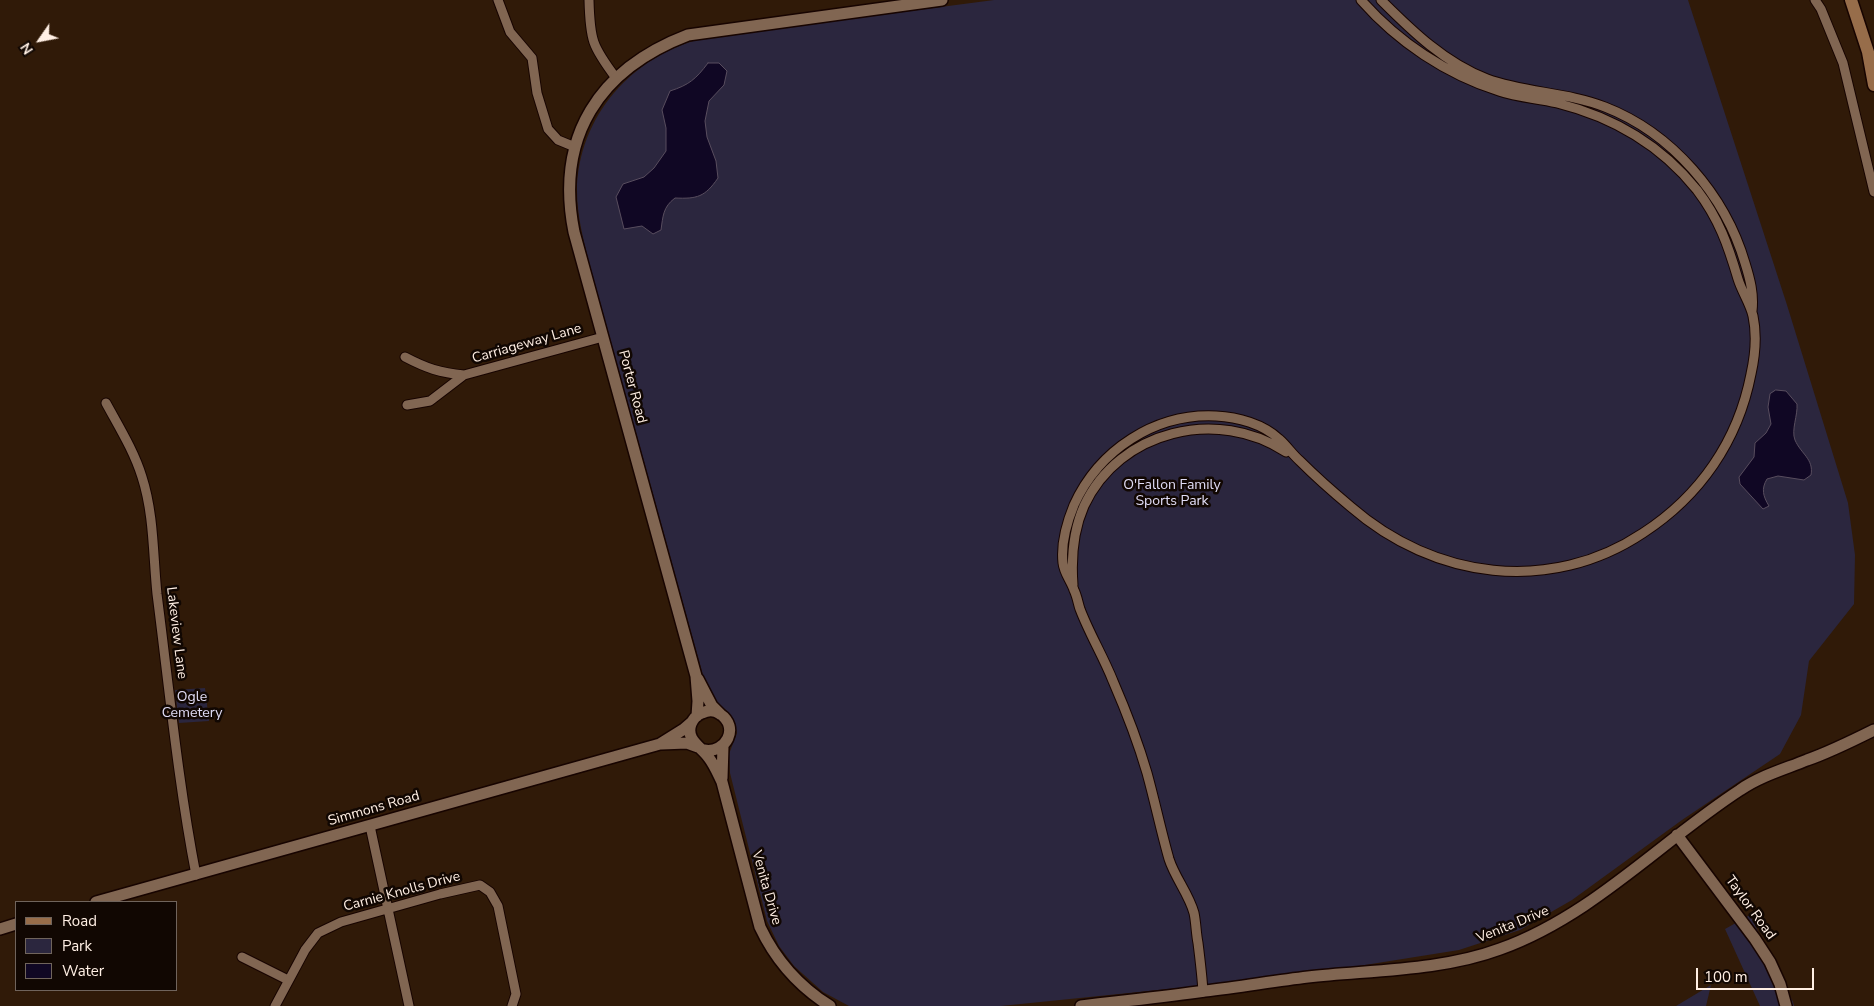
<!DOCTYPE html>
<style>
body{margin:0}
#map{position:relative;width:1874px;height:1006px;overflow:hidden;background:#301a08;font-family:"Nunito Sans",sans-serif}
canvas{display:block}
.legend{position:absolute;left:15px;top:901px;width:162px;height:90px;box-sizing:border-box;background:#110702;border:1px solid #70645c;margin:0;padding:6px 9px;list-style:none;font-size:15px;color:#ffefe4}
.legend li{display:flex;align-items:center;gap:10px;height:25px}
.legend b{width:25px;border:1px solid #70645c}
.north{position:absolute;left:15px;top:15px;width:50px;height:50px;-webkit-text-stroke:4px #110702;paint-order:stroke;rotate:237deg;font-size:14px;font-weight:700;line-height:20px;text-align:center;color:#ffefe4}
.north::after{content:'';display:block;margin:auto;width:18px;height:22px;background:#ffefe4;clip-path:polygon(50% 0,100% 100%,50% 72%,0 100%)}
.scale{position:absolute;left:1696px;top:968px;width:118px;height:22px;box-sizing:border-box;border:2px solid #ffefe4;border-top:0;padding-left:6px;font-size:15px;line-height:18px;white-space:nowrap;color:#ffefe4;-webkit-text-stroke:4px #110702;paint-order:stroke}
</style>
<div id="map">
<canvas width="1874" height="1006"></canvas>
<ul class="legend">
<li><b style="height:6px;background:#976d4a"></b>Road</li>
<li><b style="height:14px;background:#2b263e"></b>Park</li>
<li><b style="height:14px;background:#100724"></b>Water</li>
</ul>
<div class="north">N</div>
<div class="scale">100 m</div>
</div>
<script>
const ctx = document.querySelector('canvas').getContext('2d');
ctx.lineJoin = 'round';
function fillPath(path, color) { ctx.fillStyle = color; ctx.fill(path, 'evenodd'); }
function strokePath(path, color, width, dash) { ctx.strokeStyle = color; ctx.lineWidth = width; ctx.lineCap = dash ? 'butt' : 'round'; ctx.setLineDash(dash || []); ctx.stroke(path); }
function write(font, color, halo, rows, align = 'center') {
  ctx.font = font + ' "Nunito Sans",sans-serif'; ctx.lineWidth = 5; ctx.setLineDash([]); ctx.textBaseline = 'middle'; ctx.strokeStyle = halo; ctx.fillStyle = color; for (const [text, x, y, turn = 0] of rows) {
    ctx.save(); ctx.translate(x, y); ctx.rotate((+turn || 0) * Math.PI / 180); ctx.textAlign = isNaN(turn) ? turn : align; if (halo) ctx.strokeText(text, 0, 0); ctx.fillText(text, 0, 0); ctx.restore();
  }
}
fillPath(new Path2D(`
 M994,0H1688L1787,305L1848,503L1855,555L1854,604L1809,661L1801,715L1780,754L1682,820L1572,900L1520,930L1459,950L1296,976L1001,1006H849L823,992L794,966L779,946L767,921L730,773L729,754L737,733L734,720L726,710L715,702L706,686L589,262C583,238 577,215 577,191C578,116 633,55 704,38Z
 M205,688L209,721L179,723L175,690Z
 M1750,915L1793,1002L1794,1006H1760L1725,929Z
 M1711,985L1706,1006H1676Z`), '#2b263e');
const water = new Path2D(`
 M708,63H719L727,71L724,85L709,101L705,121L707,137L716,161L718,178C705,197 697,199 675,198C663,207 663,216 661,230L653,234L642,226L624,229L616,197L623,184L644,177L654,168L666,151V128L662,110L670,91C689,85 696,79 708,63Z
 M1776,390L1786,391L1797,404C1798,415 1791,430 1795,440C1801,454 1814,459 1811,475L1804,480L1778,476L1767,479C1761,489 1763,496 1769,506L1763,509L1740,484L1739,477L1754,457L1755,443L1766,433L1771,424L1768,407L1770,394Z`);
fillPath(water, '#100724');
strokePath(water, '#584d5e', 1);
const minor = new Path2D(`
 M498,0L510,32L532,58L537,93L548,129L558,140L575,147
 M589,0C590,40 592,46 616,78
 M1381,0C1412,31 1445,63 1487,79C1525,93 1567,92 1605,107C1672,133 1725,195 1745,263C1750,279 1754,294 1752,311
 M1815,0L1821,9L1843,63L1874,192
 M405,357C426,368 440,373 464,375
 M106,403C119,427 134,451 142,477C154,514 153,555 157,594C169,687 178,782 196,875
 M407,405L430,401L464,375L603,337
 M1073,585C1071,558 1073,531 1084,506C1119,430 1218,407 1286,452
 M370,826L409,1006
 M242,957L288,980
 M1203,992C1202,975 1200,959 1198,943C1196,933 1196,922 1194,913C1189,894 1175,878 1169,859C1161,831 1155,802 1147,773C1138,742 1126,711 1113,681C1103,656 1089,633 1080,609C1078,603 1077,596 1074,590C1071,581 1064,573 1063,563C1061,545 1067,522 1074,505C1099,450 1155,413 1216,416C1238,417 1263,424 1279,439C1287,446 1292,454 1300,461C1316,477 1333,492 1351,507C1434,579 1550,595 1643,533C1700,496 1738,441 1751,374C1755,356 1757,335 1753,316C1750,303 1742,292 1738,279C1728,245 1719,219 1697,190C1661,145 1613,117 1557,103C1538,98 1519,98 1499,91C1446,74 1398,42 1361,0
 M275,1006L305,950L318,933L341,922L440,894L480,885L490,892L498,906L516,994L512,1006`);
const tertiary = new Path2D(`
 M698,679L712,706L720,714
 M697,716L698,701L696,676L574,232C555,137 599,69 688,35L942,0
 M661,744L687,743L698,747
 M704,750C726,754 740,727 720,714C715,710 708,710 702,713C697,715 693,719 691,724C685,740 702,747 709,758C715,766 718,774 722,782L760,927C776,961 798,986 830,1006
 M722,778L723,746
 M1677,835L1755,939L1770,962L1780,984L1786,1006
 M96,902L660,744L684,729L692,722
 M0,929L16,924
 M1081,1006C1122,1001 1164,997 1205,991C1240,987 1274,981 1308,977C1370,970 1441,971 1500,949C1592,916 1660,842 1740,790C1760,776 1785,769 1807,760C1830,752 1852,741 1874,730`);
const secondary = new Path2D(`
 M1851,0L1868,52L1874,85`);
strokePath(minor, '#170400', 11);
strokePath(tertiary, '#170400', 14);
strokePath(secondary, '#170400', 15);
strokePath(minor, '#816652', 9);
strokePath(tertiary, '#816652', 11);
strokePath(secondary, '#976d4a', 12);
write('14px', '#ffefe4', '#110702', [
 ["Carriageway Lane",527,344,-16],
 ["Porter Road",632,387,75],
 ["Lakeview Lane",176,633,83],
 ["Simmons Road",374,809,-16],
 ["Venita Drive",766,888,74],
 ["Carnie Knolls Drive",402,892,-15],
 ["Taylor Road",1750,908,54],
 ["Venita Drive",1513,925,-22]
]);
write('14px', '#e0dcf5', '#110702', [
 ["O'Fallon Family",1172,486],
 ["Sports Park",1172,502],
 ["Ogle",192,698],
 ["Cemetery",192,714]
]);
</script>
